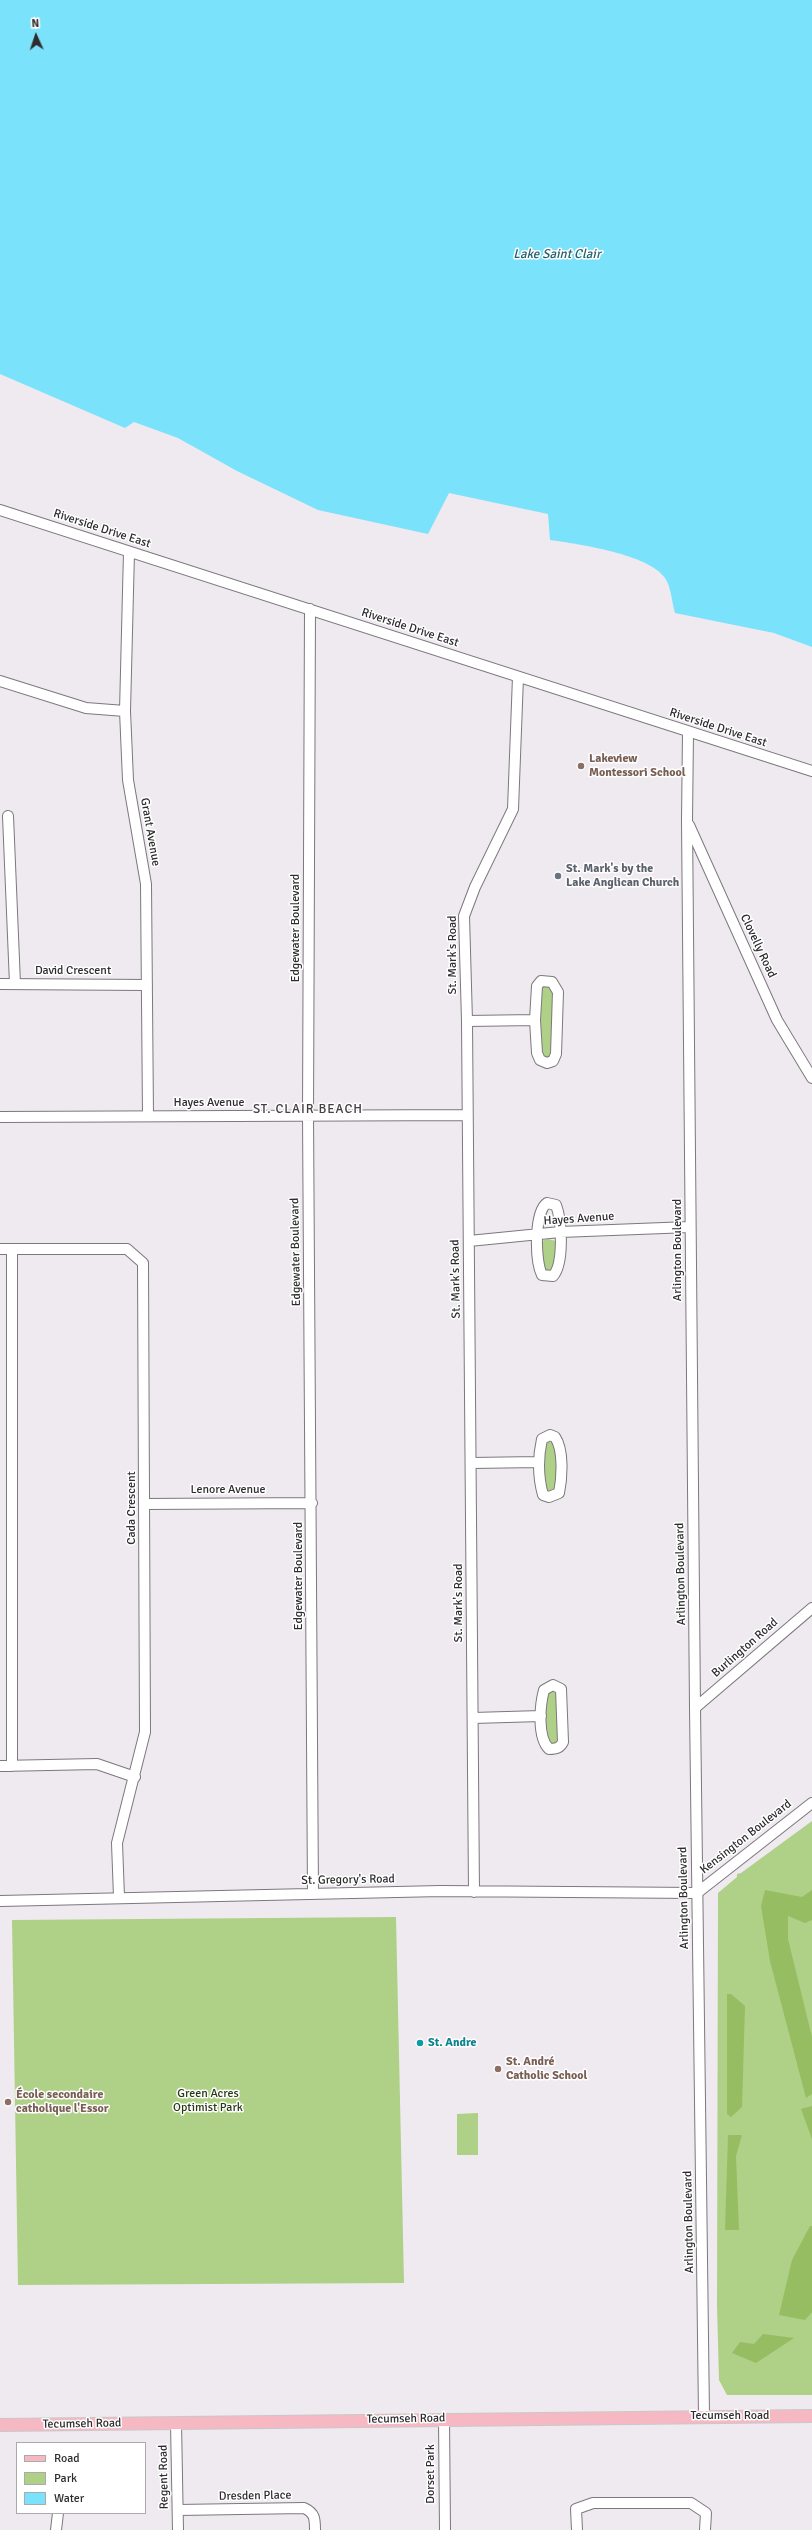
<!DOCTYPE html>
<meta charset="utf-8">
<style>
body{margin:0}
#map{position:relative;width:812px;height:2530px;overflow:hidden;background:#efeaf0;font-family:Signika,sans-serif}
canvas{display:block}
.legend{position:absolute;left:16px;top:2442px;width:130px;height:72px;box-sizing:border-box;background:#fff;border:1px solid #ababac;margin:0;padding:5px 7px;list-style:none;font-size:12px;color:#2e2c2f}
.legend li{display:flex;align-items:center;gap:8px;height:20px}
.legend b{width:20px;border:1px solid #ababac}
.north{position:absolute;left:16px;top:16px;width:40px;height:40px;-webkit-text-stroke:3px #fff;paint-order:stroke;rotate:357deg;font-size:11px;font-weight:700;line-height:16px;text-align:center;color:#2e2c2f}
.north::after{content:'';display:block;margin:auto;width:14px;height:18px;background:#2e2c2f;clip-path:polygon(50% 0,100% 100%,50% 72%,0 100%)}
</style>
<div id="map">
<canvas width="812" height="2530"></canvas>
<ul class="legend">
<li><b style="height:5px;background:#f6b9c3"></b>Road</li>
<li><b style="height:11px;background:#afd087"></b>Park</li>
<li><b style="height:11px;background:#7ae2fa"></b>Water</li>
</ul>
<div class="north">N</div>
</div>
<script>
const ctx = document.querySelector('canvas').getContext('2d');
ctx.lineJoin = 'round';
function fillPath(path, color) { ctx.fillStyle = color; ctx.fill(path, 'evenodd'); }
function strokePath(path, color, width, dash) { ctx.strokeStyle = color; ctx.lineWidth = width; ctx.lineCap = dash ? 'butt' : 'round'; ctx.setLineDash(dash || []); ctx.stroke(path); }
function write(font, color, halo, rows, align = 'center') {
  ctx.font = font + ' Signika,sans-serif'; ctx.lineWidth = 3; ctx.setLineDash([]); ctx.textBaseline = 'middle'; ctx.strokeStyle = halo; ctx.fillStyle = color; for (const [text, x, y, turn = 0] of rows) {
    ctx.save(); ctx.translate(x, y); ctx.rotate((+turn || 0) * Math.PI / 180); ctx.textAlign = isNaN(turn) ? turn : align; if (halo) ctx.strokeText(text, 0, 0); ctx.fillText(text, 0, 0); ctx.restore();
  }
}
fillPath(new Path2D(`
 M544,986L551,987L554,992V1050L550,1058L543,1057L540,1047L539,993Z
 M548,1239L556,1241V1244L553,1270L547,1273L543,1269L541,1241Z
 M548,1441L555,1444L557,1448L556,1490L548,1492C540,1482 544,1455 545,1442Z
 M556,1691L560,1737L557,1743L551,1745L547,1741L545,1713L547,1694Z
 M812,1821V2395H727L719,2380L717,2305L718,1893L737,1877V1874L741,1873Z
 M396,1917L404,2283L18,2285L12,1920Z
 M478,2113V2155H457V2114Z`), '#afd087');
fillPath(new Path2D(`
 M765,1890L802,1897L812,1890V1920L805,1923L788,1916V1939L812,2037V2094L806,2098L770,1961L761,1906Z
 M727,1994H731L745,2006L742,2107L731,2117L727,2114Z
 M812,2106V2139L801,2109Z
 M728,2135H742L736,2156L739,2230H725Z
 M810,2226H812V2312L805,2320L779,2315L792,2260Z
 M763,2334L794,2338L756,2363L732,2353L740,2342L754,2344Z`), '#96bd62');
fillPath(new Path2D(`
 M0,0H812V647L774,633L675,613C672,603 671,586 665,578C649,554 578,544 550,540L548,514L449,493L428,534L318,510L237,471L178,438L134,422L125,428L0,374Z`), '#7ae2fa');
const minor = new Path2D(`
 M0,510L812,771
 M129,552L125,711L128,780L146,884L148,1116
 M310,609L308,1115L313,1894
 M0,681L86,708L125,711
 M688,732L687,821L695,1708L704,2416
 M8,816L15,984
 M689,825L777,1020L812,1078
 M541,981L552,982L558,992L556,1054L553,1061L547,1063L540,1060L537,1053L535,1020L537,986Z
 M0,984L147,985
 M467,1021L535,1020
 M0,1117L467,1115
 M547,1203L556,1205C562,1221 564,1264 553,1276L542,1275C535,1261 534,1212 547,1203Z
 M469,1241L560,1232L690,1227
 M0,1249H127L143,1263L145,1732L117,1843L119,1897
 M12,1249V1766
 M550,1435L555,1437C564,1450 562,1478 559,1493L549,1497L543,1495C538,1477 538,1457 542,1439Z
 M471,1463L539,1462
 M145,1504L312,1503
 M553,1685L561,1689L563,1742C560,1748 556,1749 549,1749C537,1737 540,1705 544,1690Z
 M695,1708L812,1608
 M473,1718L541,1716
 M0,1766L97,1764L135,1777
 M474,1892L467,1021L464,916L475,887L513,809L518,677
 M697,1893L812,1803
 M0,1901L441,1891L697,1893
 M444,2419L445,2530
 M176,2423L178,2530
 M178,2510L304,2508C315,2513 315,2519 315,2530
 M56,2530L58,2513
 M577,2530L576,2509L593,2503H691L706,2513L705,2530`);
const major = new Path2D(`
 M0,2425L812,2416`);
strokePath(minor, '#7c787d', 12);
strokePath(major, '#c9c8c9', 14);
strokePath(minor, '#fff', 10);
strokePath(major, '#f6b9c3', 12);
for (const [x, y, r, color] of [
 [581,766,4,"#8d6e63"],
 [558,876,4,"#6b7280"],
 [420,2043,4,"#0f9aa8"],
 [498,2069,4,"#8d6e63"],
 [8,2102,4,"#8d6e63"]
]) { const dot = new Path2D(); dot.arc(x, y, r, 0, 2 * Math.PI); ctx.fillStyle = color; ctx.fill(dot); strokePath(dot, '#fff', 1.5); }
write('12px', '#2e2c2f', '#fff', [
 ["Riverside Drive East",102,529,18],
 ["Riverside Drive East",410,628,18],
 ["Riverside Drive East",718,728,18],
 ["Grant Avenue",150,832,80],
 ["Edgewater Boulevard",296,928,-90],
 ["Clovelly Road",758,946,65],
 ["St. Mark's Road",453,955,-90],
 ["David Crescent",73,971],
 ["Hayes Avenue",209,1103],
 ["Hayes Avenue",579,1219,-4],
 ["Arlington Boulevard",678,1250,-90],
 ["Edgewater Boulevard",296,1252,-91],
 ["St. Mark's Road",456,1279,-91],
 ["Lenore Avenue",228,1490],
 ["Cada Crescent",132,1508,-90],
 ["Arlington Boulevard",681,1574,-91],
 ["Edgewater Boulevard",299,1576,-90],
 ["St. Mark's Road",459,1603,-90],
 ["Burlington Road",745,1648,-41],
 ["Kensington Boulevard",746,1837,-38],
 ["St. Gregory's Road",348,1880,-1],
 ["Arlington Boulevard",684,1898,-91],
 ["Arlington Boulevard",689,2222,-91],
 ["Tecumseh Road",730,2416],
 ["Tecumseh Road",406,2419,-1],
 ["Tecumseh Road",82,2424,-1],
 ["Dorset Park",431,2474,-90],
 ["Regent Road",164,2477,-91],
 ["Dresden Place",255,2496,-1]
]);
write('bold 12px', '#785e54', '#fff', [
 ["Lakeview",589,759],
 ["Montessori School",589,773],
 ["St. André",506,2062],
 ["Catholic School",506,2076],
 ["École secondaire",16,2095],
 ["catholique l'Essor",16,2109]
], 'left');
write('bold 12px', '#5b616d', '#fff', [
 ["St. Mark's by the",566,869],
 ["Lake Anglican Church",566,883]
], 'left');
write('bold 12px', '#0d838f', '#fff', [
 ["St. Andre",428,2043]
], 'left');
write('12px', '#293813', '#fff', [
 ["Green Acres",208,2094],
 ["Optimist Park",208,2108]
]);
write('italic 13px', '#26606d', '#fff', [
 ["Lake Saint Clair",557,255]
]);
ctx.letterSpacing = '1px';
write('13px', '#444044', '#fff', [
 ["ST. CLAIR BEACH",308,1110]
]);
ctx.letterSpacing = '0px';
</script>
